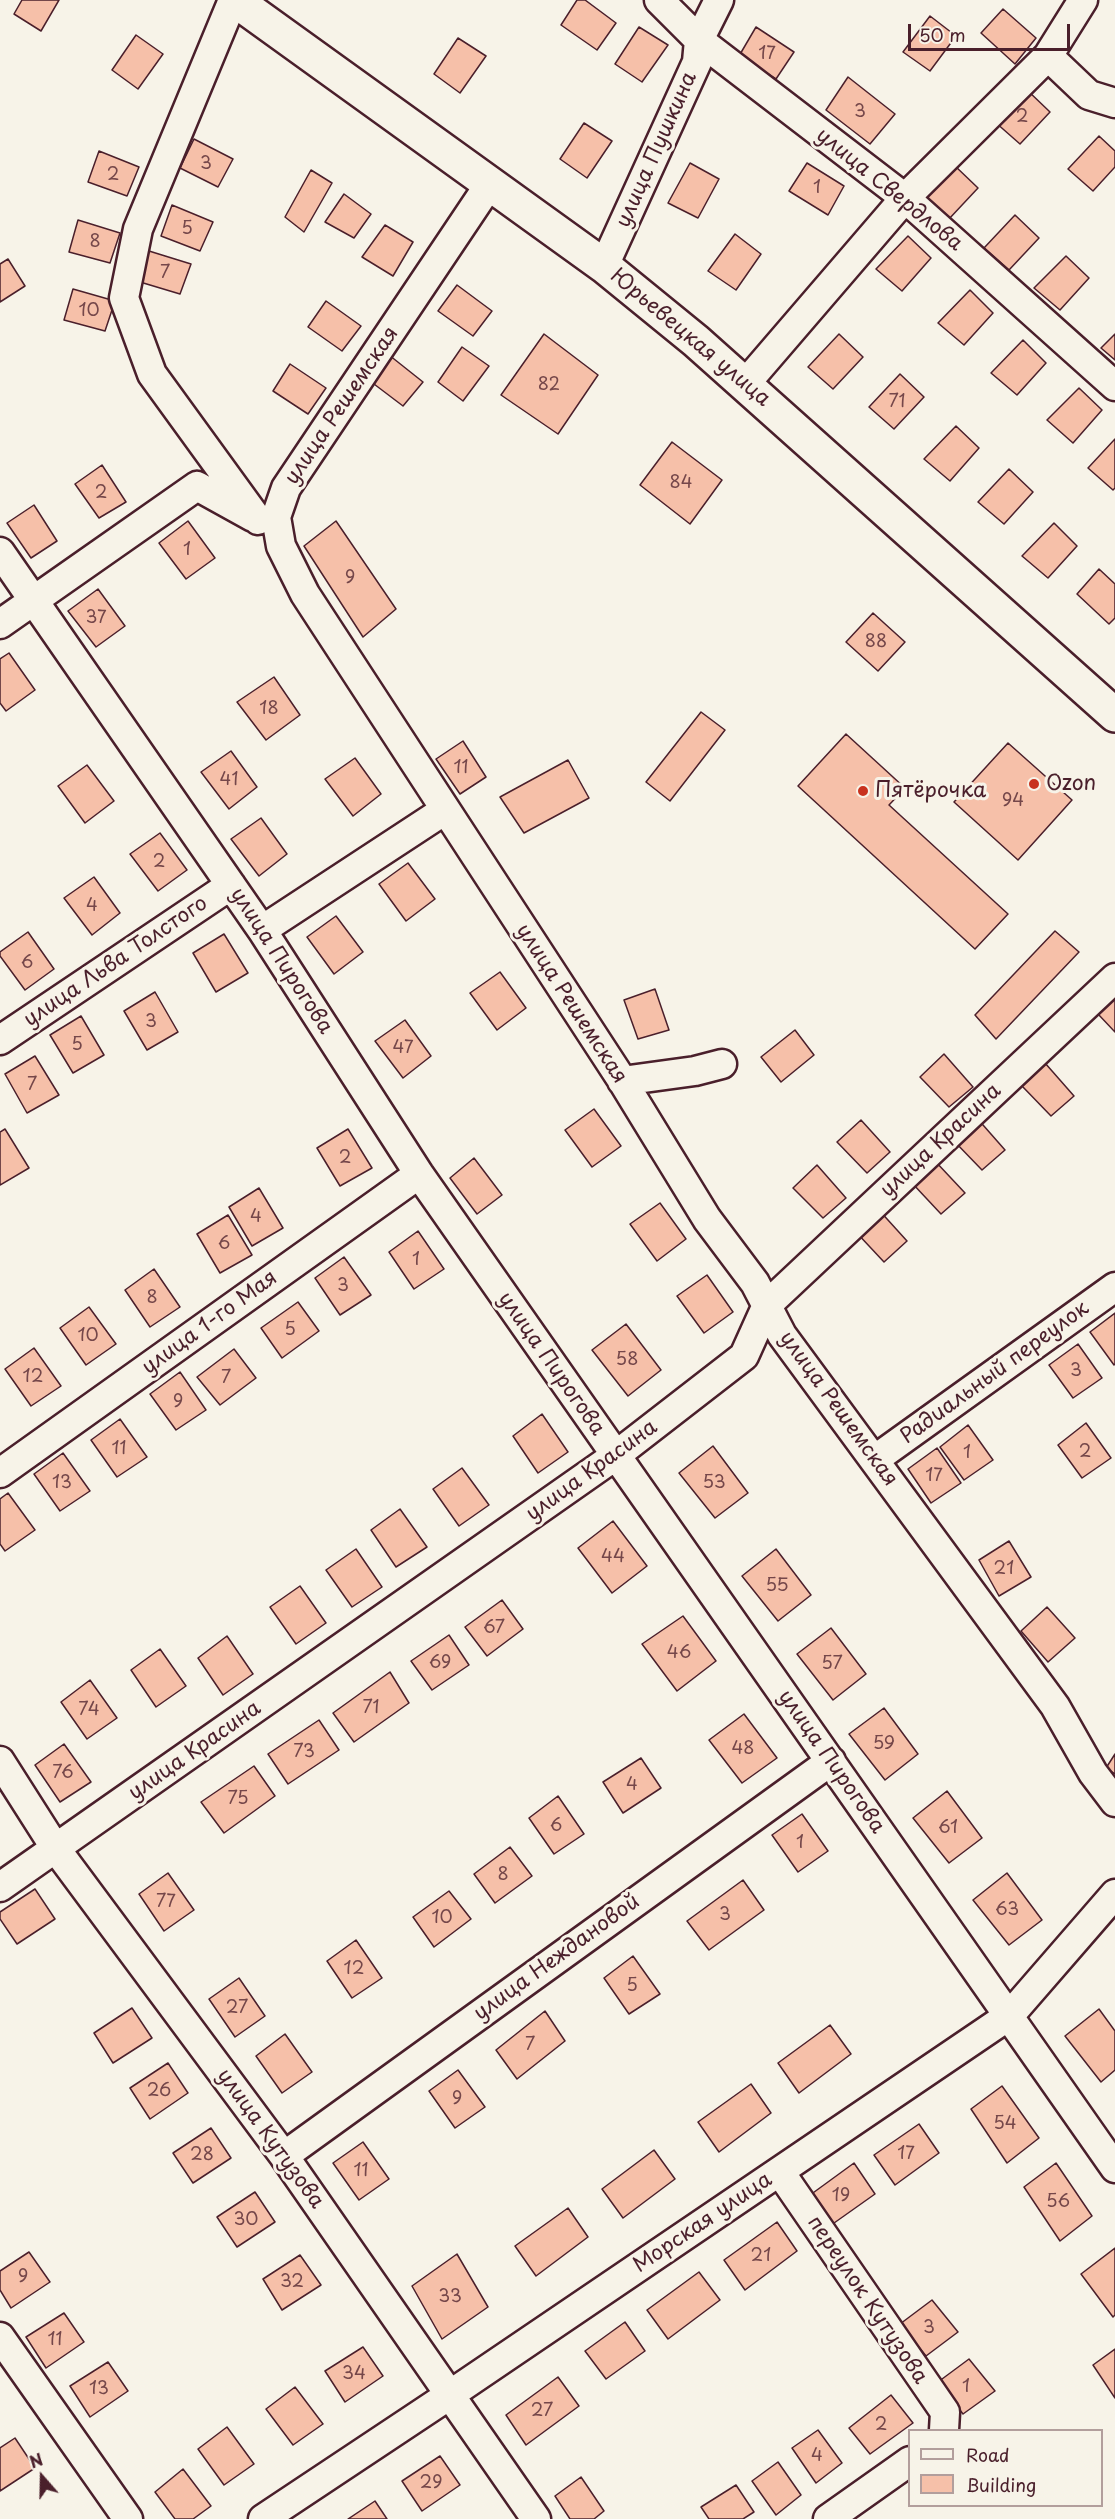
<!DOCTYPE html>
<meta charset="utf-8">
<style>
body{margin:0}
#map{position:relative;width:1115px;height:2519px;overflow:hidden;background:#f7f3e8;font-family:"Playpen Sans",sans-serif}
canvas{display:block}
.legend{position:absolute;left:908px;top:2429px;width:195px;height:78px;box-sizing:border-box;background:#f7f3e8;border:2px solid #b29e9c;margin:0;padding:8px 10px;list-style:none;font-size:18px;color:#4a1f2b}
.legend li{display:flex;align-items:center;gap:12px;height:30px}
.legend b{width:30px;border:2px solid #b29e9c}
.north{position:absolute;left:12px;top:2447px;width:60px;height:60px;-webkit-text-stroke:4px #f7f3e8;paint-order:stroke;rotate:340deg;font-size:16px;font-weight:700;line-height:24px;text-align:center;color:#4a1f2b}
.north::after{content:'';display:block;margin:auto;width:21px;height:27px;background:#4a1f2b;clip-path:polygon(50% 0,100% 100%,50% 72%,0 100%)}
.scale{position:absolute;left:908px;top:24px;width:162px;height:27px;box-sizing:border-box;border:3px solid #4a1f2b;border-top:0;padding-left:8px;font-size:18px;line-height:21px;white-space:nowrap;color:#4a1f2b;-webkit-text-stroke:4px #f7f3e8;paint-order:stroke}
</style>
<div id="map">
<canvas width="1115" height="2519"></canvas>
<ul class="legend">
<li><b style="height:8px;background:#f7f3e8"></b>Road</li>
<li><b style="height:16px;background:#f6c0a9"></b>Building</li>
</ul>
<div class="north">N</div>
<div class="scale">50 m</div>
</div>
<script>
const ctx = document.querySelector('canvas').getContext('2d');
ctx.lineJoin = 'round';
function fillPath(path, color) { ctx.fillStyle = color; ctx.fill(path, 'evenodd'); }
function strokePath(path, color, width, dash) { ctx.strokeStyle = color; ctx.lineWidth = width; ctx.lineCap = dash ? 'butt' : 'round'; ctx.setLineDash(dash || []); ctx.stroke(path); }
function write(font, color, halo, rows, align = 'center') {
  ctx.font = font + ' "Playpen Sans",sans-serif'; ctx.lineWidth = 6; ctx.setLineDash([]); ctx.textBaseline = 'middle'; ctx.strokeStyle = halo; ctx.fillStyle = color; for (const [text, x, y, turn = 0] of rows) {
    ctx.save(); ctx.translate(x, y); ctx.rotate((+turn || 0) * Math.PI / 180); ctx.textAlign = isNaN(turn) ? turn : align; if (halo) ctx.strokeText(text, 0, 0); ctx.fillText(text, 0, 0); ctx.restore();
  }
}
const building = new Path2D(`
 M22,0H59L41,31L14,14Z
 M577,0H585L616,23L597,50L561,25Z
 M1003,9L1036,38L1015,64L981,33Z
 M930,16L956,36L930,71L903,52Z
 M639,27L668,45L642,82L615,64Z
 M756,27L794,52L776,79L739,56Z
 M136,35L163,54L138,89L112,70Z
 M458,38L486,56L460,93L434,74Z
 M848,77L895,114L870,144L826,110Z
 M1026,89L1050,112L1020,144L995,122Z
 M584,123L612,141L587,178L560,159Z
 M1099,136L1115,151V167L1093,191L1068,169Z
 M194,139L233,159L218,187L180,168Z
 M99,151L139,167L127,196L88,182Z
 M690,163L719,179L698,218L668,203Z
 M807,163L844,186L828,215L789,191Z
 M954,165L978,188L948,220L923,198Z
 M311,170L332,183L304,232L285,217Z
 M344,194L371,214L354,238L325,222Z
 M172,205L213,222L200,251L161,236Z
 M1015,215L1039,238L1009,270L984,248Z
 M78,220L120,233L110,263L69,252Z
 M385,225L413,242L393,276L362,257Z
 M735,234L761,254L736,290L708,271Z
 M908,236L931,258L902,291L876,269Z
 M149,251L191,264L180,294L140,282Z
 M1066,256L1089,278L1060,310L1034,288Z
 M8,259L25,286L0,302V264Z
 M457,285L492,311L473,336L438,311Z
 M73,289L115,301L105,331L64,320Z
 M970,290L993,313L964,345L938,323Z
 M326,301L361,326L342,351L308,327Z
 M544,334L598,375L558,434L501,395Z
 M839,334L863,357L833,389L808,367Z
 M1115,334V360L1101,348Z
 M1023,340L1046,363L1017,395L991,373Z
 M462,347L489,366L463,401L438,382Z
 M389,355L423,382L403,406L370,381Z
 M290,364L326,388L308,414L273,391Z
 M900,374L924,397L894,429L869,407Z
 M1079,388L1102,410L1073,443L1047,420Z
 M956,426L979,448L950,481L924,459Z
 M1115,439V488L1113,490L1088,468Z
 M672,442L722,480L690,524L640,485Z
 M102,465L126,502L99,518L75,484Z
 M1009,469L1033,492L1004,524L978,502Z
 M34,505L57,541L31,558L7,523Z
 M188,521L215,558L186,579L159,543Z
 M336,521L396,609L363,637L304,546Z
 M1054,523L1077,546L1048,578L1022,556Z
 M1099,569L1115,584V618L1109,624L1077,594Z
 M98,589L125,626L96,647L68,611Z
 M873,613L905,642L878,671L846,642Z
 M9,653L35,690L6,711L0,703V659Z
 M274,677L300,715L266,740L237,702Z
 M701,712L725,730L670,801L646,782Z
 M846,734L905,788L889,805L1008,914L975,949L798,786Z
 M463,741L486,777L460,794L436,759Z
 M1008,743L1072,800L1018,860L954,802Z
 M231,751L257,787L229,809L201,772Z
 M355,758L381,794L353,816L325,779Z
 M568,760L589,798L524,833L500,797Z
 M87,765L114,801L85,823L58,786Z
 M261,818L287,854L259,876L231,839Z
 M160,833L187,870L158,891L130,854Z
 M408,863L435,899L406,921L379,884Z
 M94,877L120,913L92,935L64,898Z
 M336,916L363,952L334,974L307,937Z
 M1055,931L1079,952L996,1039L975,1015Z
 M28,932L54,969L25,990L0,956V952Z
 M224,934L248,973L216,992L193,953Z
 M500,972L526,1008L497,1030L470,993Z
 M655,989L669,1030L638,1039L624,1000Z
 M155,992L178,1032L147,1050L124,1011Z
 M1115,998V1032L1098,1014Z
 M81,1016L104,1055L73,1073L50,1035Z
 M405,1020L431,1056L403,1078L375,1041Z
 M795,1030L814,1055L781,1082L761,1057Z
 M944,1054L973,1087L949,1107L920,1077Z
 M35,1056L59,1095L27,1113L5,1074Z
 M1045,1063L1074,1096L1051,1116L1022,1086Z
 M594,1109L621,1146L592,1167L565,1130Z
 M976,1117L1005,1150L982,1170L953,1140Z
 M861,1120L890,1152L867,1173L837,1142Z
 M5,1129L29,1168L0,1185V1132Z
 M348,1129L372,1168L340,1186L317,1148Z
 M474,1158L502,1195L477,1214L450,1178Z
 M935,1161L965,1193L941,1214L912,1183Z
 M817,1165L846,1198L823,1218L793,1188Z
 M259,1188L283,1228L252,1246L229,1207Z
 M660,1203L686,1239L657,1261L630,1224Z
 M878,1209L907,1241L884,1262L855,1231Z
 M228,1215L252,1255L220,1273L197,1234Z
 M418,1231L444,1269L414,1289L389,1252Z
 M344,1257L371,1295L340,1315L315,1278Z
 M154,1269L180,1307L150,1327L125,1290Z
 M707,1275L733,1312L704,1333L677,1296Z
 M298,1302L319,1331L282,1358L261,1328Z
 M89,1307L116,1344L86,1365L60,1328Z
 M1115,1313V1364L1114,1365L1090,1332Z
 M626,1324L661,1370L628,1396L592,1350Z
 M1078,1344L1102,1378L1073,1398L1049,1365Z
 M34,1348L61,1386L31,1406L5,1369Z
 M234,1349L256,1378L220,1405L197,1377Z
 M180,1372L206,1410L176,1430L150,1394Z
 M542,1414L568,1452L538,1473L513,1436Z
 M120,1419L147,1457L117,1477L91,1440Z
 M1086,1423L1111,1458L1082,1478L1058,1445Z
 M968,1425L993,1460L964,1480L940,1447Z
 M713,1446L748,1493L715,1518L679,1473Z
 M937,1448L961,1483L931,1503L908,1469Z
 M63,1453L90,1491L60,1511L34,1474Z
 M462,1468L489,1505L459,1526L433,1489Z
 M8,1493L35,1530L5,1551L0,1544V1499Z
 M400,1509L427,1547L396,1567L371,1530Z
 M613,1521L647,1566L612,1593L578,1548Z
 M1009,1541L1031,1577L999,1596L979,1560Z
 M356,1549L382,1587L352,1607L326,1570Z
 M776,1549L811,1595L778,1621L742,1576Z
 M300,1586L326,1623L296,1644L270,1607Z
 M502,1600L523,1629L487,1656L465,1627Z
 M1047,1607L1075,1638L1048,1662L1021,1631Z
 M683,1616L716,1661L677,1691L642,1644Z
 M831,1628L866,1674L833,1700L797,1654Z
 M449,1635L469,1665L432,1690L411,1661Z
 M227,1636L253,1674L223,1695L198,1658Z
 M160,1649L186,1686L156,1707L131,1670Z
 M390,1672L409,1703L354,1742L333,1713Z
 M90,1680L117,1718L87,1739L61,1702Z
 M884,1708L918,1754L885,1780L849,1734Z
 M744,1714L777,1758L742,1783L709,1740Z
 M319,1720L339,1750L288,1784L268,1754Z
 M64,1744L91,1782L60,1802L35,1765Z
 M1115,1754V1774L1106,1768Z
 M641,1758L661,1788L623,1813L603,1782Z
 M254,1766L275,1796L224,1833L201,1802Z
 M947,1791L982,1838L949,1863L913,1818Z
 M558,1796L584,1834L554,1854L529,1818Z
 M802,1814L828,1851L798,1872L772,1835Z
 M510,1847L532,1876L495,1903L474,1874Z
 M168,1873L194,1910L164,1931L139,1894Z
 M1007,1873L1042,1920L1009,1945L973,1900Z
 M743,1880L764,1910L709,1950L687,1921Z
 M35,1889L55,1919L17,1944L0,1919V1912Z
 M449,1891L471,1919L434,1947L413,1917Z
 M356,1940L382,1978L352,1998L327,1961Z
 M633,1956L660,1994L629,2014L604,1978Z
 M239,1978L265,2016L235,2037L209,1999Z
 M132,2008L152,2038L113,2063L94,2033Z
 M1099,2009L1115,2031V2070L1101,2082L1065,2036Z
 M545,2011L565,2041L517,2079L496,2050Z
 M830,2025L851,2054L799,2093L778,2063Z
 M285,2034L312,2072L282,2093L256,2056Z
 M168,2063L188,2093L150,2119L130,2088Z
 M458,2070L485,2107L455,2128L429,2091Z
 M751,2084L771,2113L719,2152L698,2122Z
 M1002,2086L1039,2138L1007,2163L971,2109Z
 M919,2124L939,2153L895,2185L874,2155Z
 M211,2128L231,2158L193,2183L173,2153Z
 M363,2142L389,2179L359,2200L333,2163Z
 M654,2150L675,2179L623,2218L602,2189Z
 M854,2163L875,2194L827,2228L806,2198Z
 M1056,2163L1092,2216L1060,2241L1024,2187Z
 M255,2192L275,2222L237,2247L217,2217Z
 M568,2208L588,2237L536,2276L515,2246Z
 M777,2222L797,2251L745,2290L724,2260Z
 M1115,2248V2315L1113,2317L1081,2274Z
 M29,2252L50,2282L11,2308L0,2290V2271Z
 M457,2254L488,2307L442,2339L412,2286Z
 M300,2255L321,2285L282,2310L263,2279Z
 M699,2272L720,2300L668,2339L647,2310Z
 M932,2300L958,2332L926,2356L900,2324Z
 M64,2313L84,2342L46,2368L26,2337Z
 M625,2322L645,2351L606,2379L585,2351Z
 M363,2347L383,2376L345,2402L325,2371Z
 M1115,2349V2398L1093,2365Z
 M969,2359L995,2391L963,2414L938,2382Z
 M108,2362L128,2391L90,2417L70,2386Z
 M558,2377L579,2406L526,2445L506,2415Z
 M295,2387L323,2424L293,2445L266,2409Z
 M891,2395L913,2423L870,2454L849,2428Z
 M227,2427L254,2464L224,2485L198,2449Z
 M818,2430L842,2463L816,2483L792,2448Z
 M15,2438L35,2468L0,2491V2448Z
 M440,2456L460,2485L422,2511L402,2481Z
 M778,2462L801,2495L776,2515L752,2481Z
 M183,2469L211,2506L193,2519H175L155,2492Z
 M581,2477L604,2511L594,2519H570L555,2496Z
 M736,2485L754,2512L743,2519H709L701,2507Z
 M375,2501L387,2519H348Z`);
fillPath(building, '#f6c0a9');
strokePath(building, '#4a1f2b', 1.5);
const minor = new Path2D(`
 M233,0L138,229L124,298L152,374L258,520
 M659,0L699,40L905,198L1115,386
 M1048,56L1089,95L1115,103
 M489,185L286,488L276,517L281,546L305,594L620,1077L707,1219L755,1283L782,1335L1055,1706L1093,1773L1115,1802
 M604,266L697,62L699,40L719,0
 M746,383L905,198L1048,56L1083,0
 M0,552L262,930L419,1174L1115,2168
 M0,624L197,486L253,517
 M262,930L445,810
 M0,1040L231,885
 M622,1081L695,1071L722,1064
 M874,1460L1115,1287
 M0,1473L419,1174
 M0,1761L56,1849L284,2156L536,2519
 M0,1887L615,1456L744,1356L767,1305L1115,978
 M284,2156L831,1761
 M780,2172L945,2412L944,2430
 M0,2337L128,2519
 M263,2519L451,2394L1010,2015L1115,1894
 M828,2519L910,2461`);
const major = new Path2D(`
 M235,0L604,266L696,341L1115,715`);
strokePath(minor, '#4a1f2b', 33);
strokePath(major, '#4a1f2b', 38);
strokePath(minor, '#f7f3e8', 28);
strokePath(major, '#f7f3e8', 33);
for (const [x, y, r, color] of [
 [1034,784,6,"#c8321e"],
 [863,791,6,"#c8321e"]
]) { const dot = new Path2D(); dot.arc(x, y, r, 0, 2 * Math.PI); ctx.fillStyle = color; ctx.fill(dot); strokePath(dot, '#f7f3e8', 2); }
write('18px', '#75474a', null, [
 ["17",767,54],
 ["3",860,112],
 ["2",1022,117],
 ["3",206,164],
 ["2",113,175],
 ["1",817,188],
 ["5",187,229],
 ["8",95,242],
 ["7",165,273],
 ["10",89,311],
 ["82",549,385],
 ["71",897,402],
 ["84",681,483],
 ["2",101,493],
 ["1",187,550],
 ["9",350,578],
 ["37",96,618],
 ["88",876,642],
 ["18",269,709],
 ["11",461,768],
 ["41",229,780],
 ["94",1013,801],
 ["2",159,862],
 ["4",92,906],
 ["6",27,963],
 ["3",151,1022],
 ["5",77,1045],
 ["47",403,1048],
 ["7",32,1085],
 ["2",345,1158],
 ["4",256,1217],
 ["6",224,1244],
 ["1",416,1260],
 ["3",343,1286],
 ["8",152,1298],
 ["5",290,1330],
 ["10",88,1336],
 ["58",627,1360],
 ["3",1076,1371],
 ["12",33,1377],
 ["7",226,1378],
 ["9",178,1402],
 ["11",119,1449],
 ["2",1085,1452],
 ["1",967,1453],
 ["17",934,1476],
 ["13",62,1483],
 ["53",714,1483],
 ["44",613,1557],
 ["21",1004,1569],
 ["55",777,1586],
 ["67",494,1628],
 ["46",679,1653],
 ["69",440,1663],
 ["57",832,1664],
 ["71",371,1708],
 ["74",89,1710],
 ["59",884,1744],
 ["48",743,1749],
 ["73",304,1752],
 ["76",63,1773],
 ["4",632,1785],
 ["75",238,1799],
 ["6",556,1826],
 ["61",948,1828],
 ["1",800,1843],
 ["8",503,1875],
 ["77",166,1902],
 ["63",1007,1910],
 ["3",725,1915],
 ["10",442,1918],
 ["12",354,1969],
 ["5",632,1986],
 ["27",237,2008],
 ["7",530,2045],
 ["26",159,2091],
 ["9",457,2099],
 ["54",1005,2124],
 ["17",906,2154],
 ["28",202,2155],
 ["11",361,2171],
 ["19",841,2196],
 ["56",1058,2202],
 ["30",246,2220],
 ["21",761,2256],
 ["9",23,2277],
 ["32",292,2282],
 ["33",450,2297],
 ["3",929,2328],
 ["11",55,2340],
 ["34",354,2374],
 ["1",966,2387],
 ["13",99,2389],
 ["27",542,2411],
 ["2",881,2425],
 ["4",817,2456],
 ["29",431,2483]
]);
write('21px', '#4a1f2b', '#f7f3e8', [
 ["улица Пушкина",657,150,-66],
 ["улица Свердлова",889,190,39],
 ["Юрьевецкая улица",690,338,40],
 ["улица Решемская",342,406,-56],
 ["улица Пирогова",281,961,57],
 ["улица Льва Толстого",116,962,-34],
 ["улица Решемская",571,1004,57],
 ["улица Красина",941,1141,-43],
 ["улица 1-го Мая",210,1323,-36],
 ["улица Пирогова",551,1364,55],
 ["Радиальный переулок",995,1373,-36],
 ["улица Решемская",838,1409,54],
 ["улица Красина",592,1471,-36],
 ["улица Красина",195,1751,-35],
 ["улица Пирогова",831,1762,55],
 ["улица Неждановой",557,1958,-36],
 ["улица Кутузова",270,2139,54],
 ["Морская улица",703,2223,-34],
 ["переулок Кутузова",867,2300,56]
]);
write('21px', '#4a1f2b', '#f7f3e8', [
 ["Ozon",1046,784],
 ["Пятёрочка",875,791]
], 'left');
</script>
